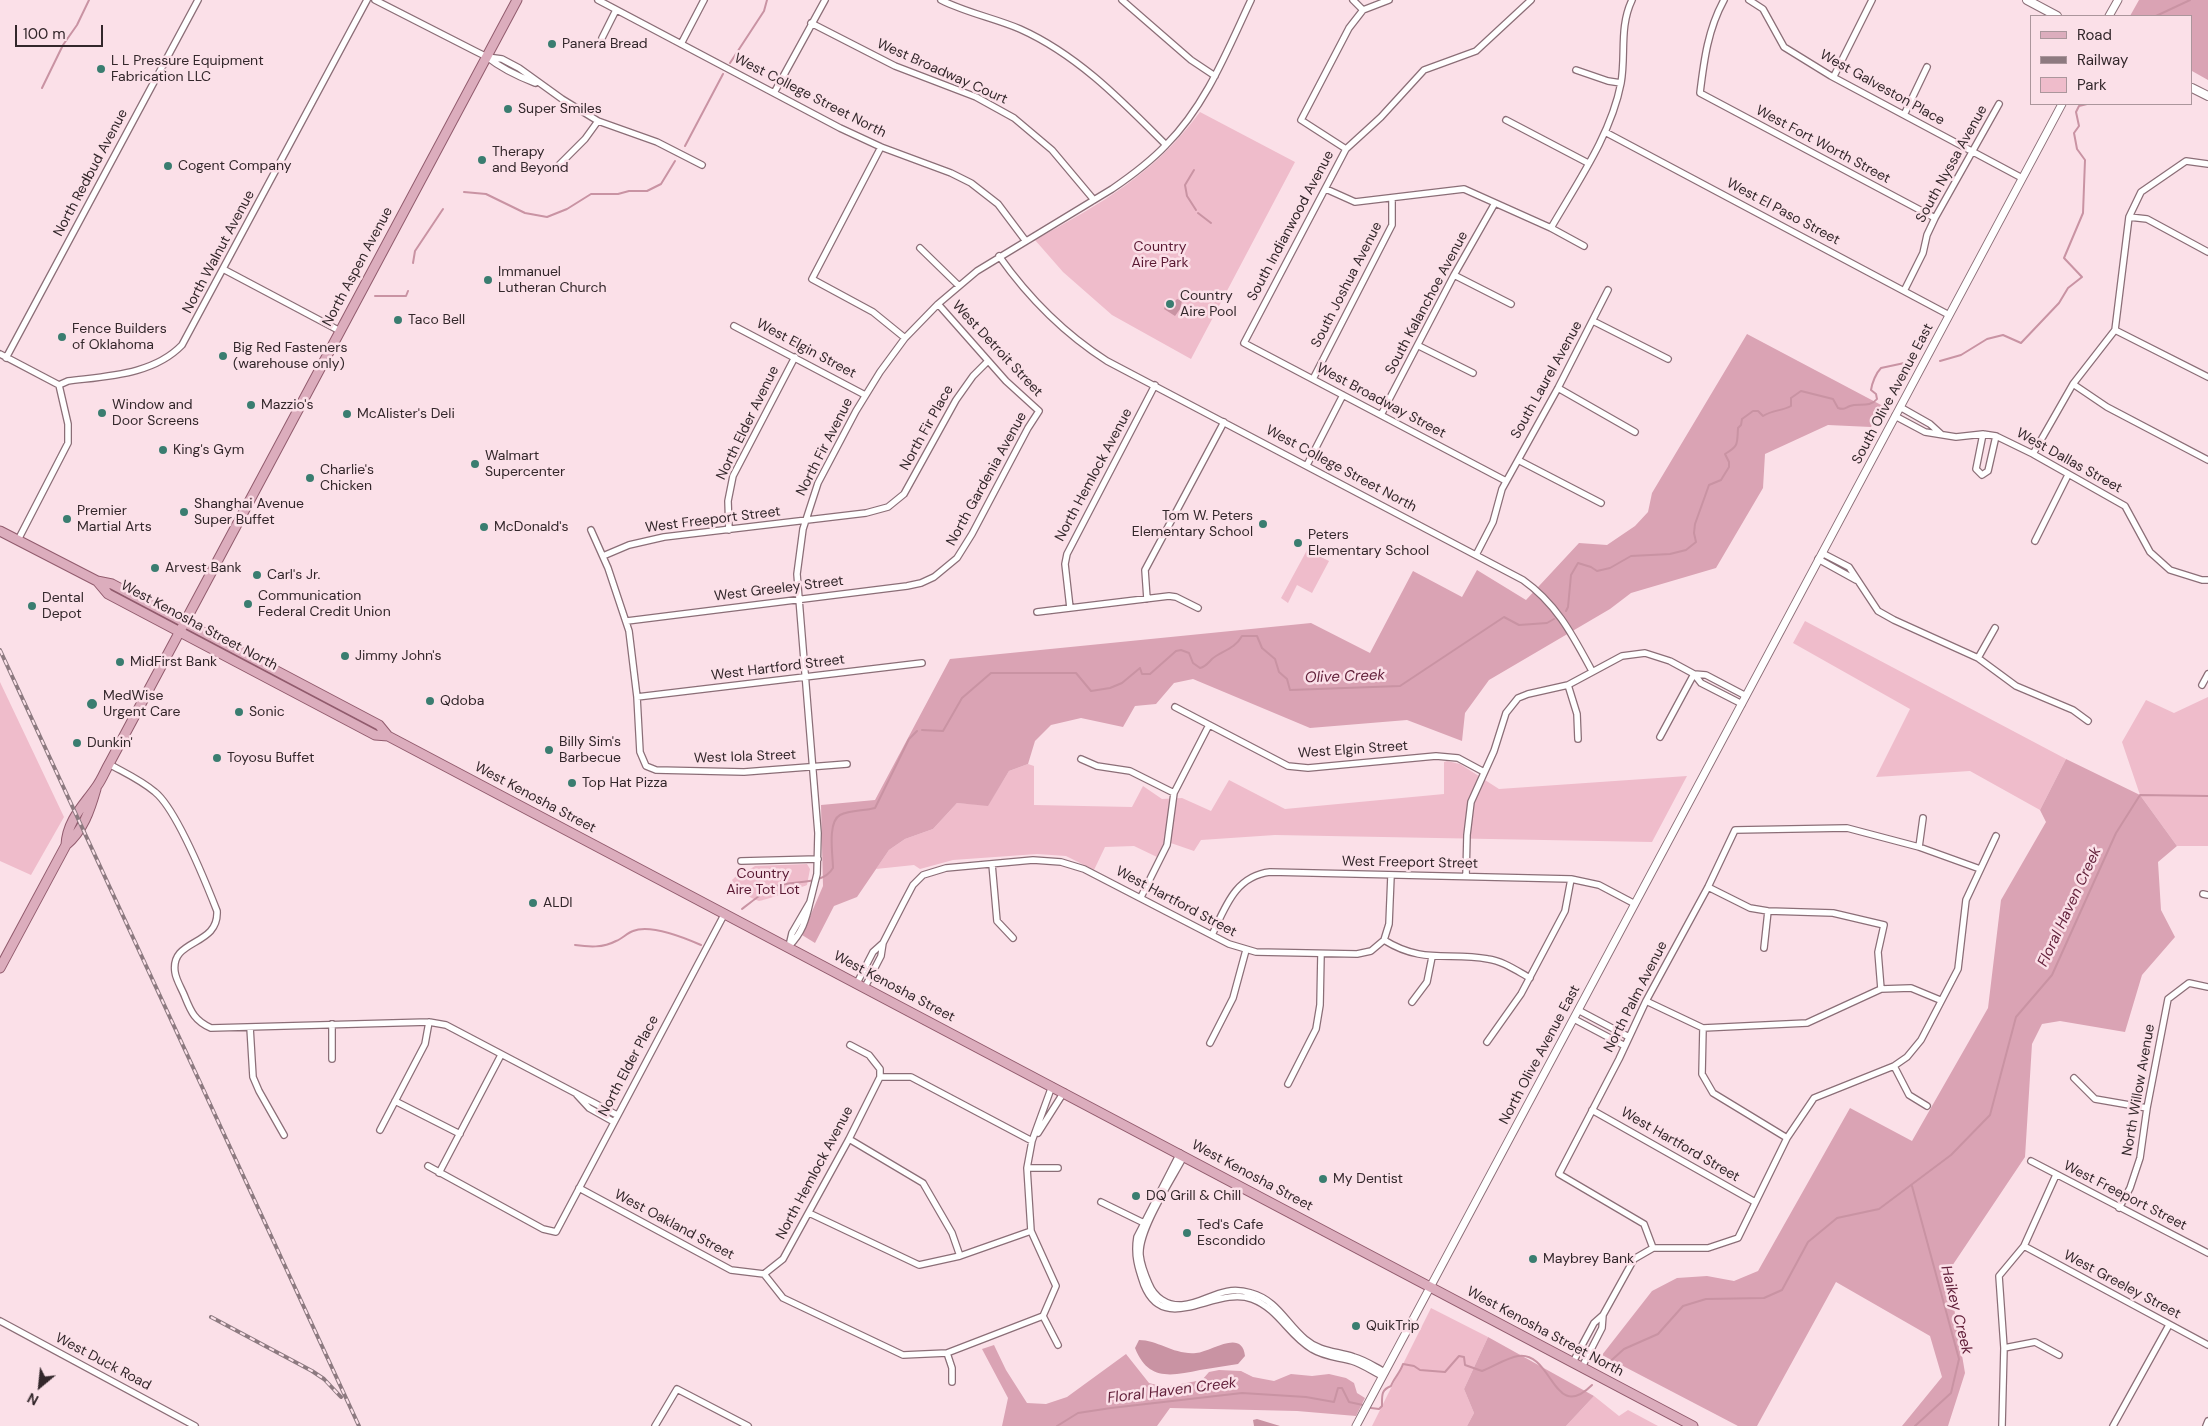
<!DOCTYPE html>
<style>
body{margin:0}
#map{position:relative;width:2208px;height:1426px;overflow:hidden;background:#fbe0e8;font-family:"DM Sans",sans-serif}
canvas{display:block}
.legend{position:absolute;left:2030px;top:15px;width:162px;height:90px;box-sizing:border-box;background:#fbe0e8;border:1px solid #ab969c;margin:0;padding:6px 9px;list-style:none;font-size:15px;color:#33272b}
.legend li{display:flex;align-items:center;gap:10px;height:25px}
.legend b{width:25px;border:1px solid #ab969c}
.north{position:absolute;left:15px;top:1361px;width:50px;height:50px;-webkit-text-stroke:4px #fbe0e8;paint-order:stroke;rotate:208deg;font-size:14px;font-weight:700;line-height:20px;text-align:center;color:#33272b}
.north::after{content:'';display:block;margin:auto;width:18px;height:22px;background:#33272b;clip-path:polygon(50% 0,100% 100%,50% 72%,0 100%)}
.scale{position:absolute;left:15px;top:25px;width:88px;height:22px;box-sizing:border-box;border:2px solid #33272b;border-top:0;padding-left:6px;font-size:15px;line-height:18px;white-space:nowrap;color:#33272b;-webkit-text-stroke:4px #fbe0e8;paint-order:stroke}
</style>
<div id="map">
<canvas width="2208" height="1426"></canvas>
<ul class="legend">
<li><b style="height:6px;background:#dcadbd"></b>Road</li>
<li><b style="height:6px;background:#8d7a80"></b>Railway</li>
<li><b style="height:14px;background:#efbccb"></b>Park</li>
</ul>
<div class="north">N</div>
<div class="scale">100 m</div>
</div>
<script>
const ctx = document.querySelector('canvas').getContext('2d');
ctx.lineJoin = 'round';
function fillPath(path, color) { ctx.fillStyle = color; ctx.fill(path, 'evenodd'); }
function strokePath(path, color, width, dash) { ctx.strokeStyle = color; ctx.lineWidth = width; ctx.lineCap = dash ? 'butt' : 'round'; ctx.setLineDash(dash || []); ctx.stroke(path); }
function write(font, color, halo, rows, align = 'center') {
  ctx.font = font + ' "DM Sans",sans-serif'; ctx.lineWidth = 5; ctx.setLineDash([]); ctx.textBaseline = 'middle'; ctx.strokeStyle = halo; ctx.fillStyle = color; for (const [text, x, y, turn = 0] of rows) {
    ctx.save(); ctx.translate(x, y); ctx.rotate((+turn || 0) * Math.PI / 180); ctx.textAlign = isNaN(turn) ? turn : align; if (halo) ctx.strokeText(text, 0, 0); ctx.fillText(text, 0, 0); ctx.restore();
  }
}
fillPath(new Path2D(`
 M1200,112L1295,162L1191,359L1112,315L1063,272L1035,240C1103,202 1152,176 1200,112Z
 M1307,550L1329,561L1312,593L1297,585L1288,603L1281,598Z
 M1805,621L2066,759L2040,810L1970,771L1876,777L1910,709L1793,643Z
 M0,682L64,817L31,875L0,861Z
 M2208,697V846H2177L2140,795L2122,742L2146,700L2174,713Z
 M1447,761L1460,764L1499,789L1687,776L1652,842L1275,835L1201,840L1194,851L1165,841L1157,857L1134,846L1105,847L1094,870L1066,856L1037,854L953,860L920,869L914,865L876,869L889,850L905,839L933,829L957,803L988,805L1009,771L1028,764L1034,766V805L1132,807L1143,786L1162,799L1182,798L1211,811L1229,780L1285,809L1444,794V762Z
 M807,864L810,869L807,885C800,888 762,901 759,901C749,898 736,889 732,880C740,872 746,872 755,866Z
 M1431,1308L1488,1337L1464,1389L1474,1413L1467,1426H1372Z
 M1594,1396L1619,1416L1628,1410L1658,1426H1566Z`), '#efbccb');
fillPath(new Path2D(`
 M2139,0H2208V80L2192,71V16H2130Z
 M1747,334L1883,406L1871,427L1828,425L1765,454L1763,488L1716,568L1631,593L1610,609L1489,680L1465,713L1462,741L1407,720L1310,728L1193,679L1174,683L1156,704L1135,706L1123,727L1081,718L1051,725L1035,741L1028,764L1009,771L988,806L957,803L933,829L905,839L889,850L857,897L834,906L815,943L802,935L823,886L821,805L875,800L950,659L1311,623L1370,653L1413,571L1462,597L1477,570L1526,600L1579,543L1607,545L1635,526L1648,512L1652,493Z
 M2066,759L2140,795L2177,846L2158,862L2161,910L2175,937L2142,975L2125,1032L2060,1021L2042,1024L2032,1044L2025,1157L1948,1272L1965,1373L1948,1426H1902L1942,1377L1930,1336L1836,1282L1757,1426H1738L1602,1355L1652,1291L1677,1278L1707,1276L1734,1281L1758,1271L1850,1108L1912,1141L1988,1008L2001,900L2046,822L2040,810Z
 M1488,1337L1594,1396L1566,1426H1467L1474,1413L1464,1389Z
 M994,1345L1006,1370L1027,1403L1046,1404L1067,1397L1126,1354L1149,1383L1165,1387L1202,1380L1209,1372L1219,1370L1241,1371L1253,1377L1274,1381L1291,1374L1312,1376L1329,1374L1346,1378L1354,1383L1357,1393L1365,1398L1356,1416L1297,1411L1170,1408L1157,1426H1002L1008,1398L982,1349Z`), '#daa3b4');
fillPath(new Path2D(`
 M1177,299L1182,301L1180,309L1175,316L1164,309L1166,304L1172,305Z
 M1139,1340C1158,1340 1174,1355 1196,1353C1211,1352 1242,1328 1245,1356L1238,1364C1225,1366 1213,1368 1200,1370C1171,1376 1148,1381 1135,1348Z
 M1257,1419L1280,1426H1254L1253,1420Z`), '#c993a3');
strokePath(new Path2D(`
 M2156,16L2190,0
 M730,63L764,11L767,0
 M42,88L63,45L77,25L89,0
 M685,146L723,74
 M1194,170L1185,185L1187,196L1196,210
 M464,192L486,194L525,213L547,217L567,209L591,194H618L629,191H647L661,184L675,161
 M1198,213L1211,223
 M413,263L415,251L443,209
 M375,296H406L408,291
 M1940,361L1961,355L1987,339L2003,335L2021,343L2059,303L2068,288L2082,277L2064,258L2083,213L2085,160L2077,149L2074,133L2079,126L2076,112L2079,106L2087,104
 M1566,611L1568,607L1571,575L1578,563L1591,567L1597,571L1610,568L1631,556L1670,554L1686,550L1696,542L1694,533L1695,524L1709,485L1721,480L1729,467V462L1725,454C1739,446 1737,444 1738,428L1741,425L1742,419L1753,411H1758L1763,416C1772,410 1782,411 1791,406V398L1801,391L1833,399L1838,408C1844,410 1845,408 1850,406C1859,403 1870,408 1877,399L1876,394L1871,390C1872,383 1876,373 1881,368L1909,362
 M922,730L943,731L962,698L991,673H1076L1091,691L1110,688L1122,683L1140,668L1142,674H1150L1176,651L1181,650L1189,653L1193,663L1200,668C1208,666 1209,660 1216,656C1226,650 1236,647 1242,636H1257L1262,648L1275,659L1279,672L1287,679L1290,690L1400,686L1504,617L1519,625L1547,623L1554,619
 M742,909C751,902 761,894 771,888C789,878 821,888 833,868C833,856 827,822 840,815C850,810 864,811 875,808L909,739L917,731
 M575,945C589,947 603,948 616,941C622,939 627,933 633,931C650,924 685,938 701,945
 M1912,1186L1959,1359L1951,1393L1915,1426
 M1605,1366L1624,1349L1658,1334L1683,1306L1706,1299L1764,1298L1782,1290L1808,1242L1837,1218L1879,1209L1951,1155L1990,1115L2016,1017L2052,975L2116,833L2140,795L2208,796
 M1371,1408L1379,1409L1382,1406C1382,1395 1381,1390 1391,1386C1394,1378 1400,1373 1403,1364L1414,1366L1420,1370L1445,1372L1459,1356L1464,1357L1465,1365L1482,1371C1493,1367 1506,1358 1518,1356C1553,1351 1553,1424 1592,1385
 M1057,1426L1078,1413L1111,1408L1242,1393L1306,1397L1334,1402L1338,1388H1342L1349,1402L1363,1405`), '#c993a3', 2);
const minor = new Path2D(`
 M375,0L475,51L487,57L502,59L519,68L562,99L598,121L657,142L702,165
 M598,0L840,128L881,147L951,173L971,183L998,204L1025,240
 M941,0C967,13 994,18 1020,29C1078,55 1122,101 1166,145
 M1122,0L1191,60L1215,76
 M1353,0L1363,10
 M1724,0C1708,29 1704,60 1700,93L1935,218
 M1749,0L1763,9L1784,47L1831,76L2022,178
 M811,23L895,66L976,97L1014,118L1052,150L1094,200
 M602,38L616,10
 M681,44L704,0
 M487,57C502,69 517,76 535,83
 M1576,70L1608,81L1621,83
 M1834,76L1872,0
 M774,93L825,0
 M1904,115L1927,67
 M1506,120L1588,163
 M1605,132L1949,315
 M881,147L812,279L873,312L905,338
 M1346,149L1301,120L1349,28L1363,10L1389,0
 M559,165L585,139L598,121
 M1326,189L1355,202L1464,189L1551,228L1584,246
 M2129,217L2147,219L2208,252
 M1551,228C1577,183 1611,135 1621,83C1626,55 1619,27 1632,0
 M920,248L958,285
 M999,256C1028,297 1065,334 1107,361L1523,580C1557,604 1573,636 1592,671
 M223,269L340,331
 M1454,275L1511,304
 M1904,291L1923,253L1927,235L1935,218L1999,104
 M1593,321L1668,359
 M734,326L865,395
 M2115,330L2208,377
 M1419,346L1473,373
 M0,354L59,385
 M6,358L198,0
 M1313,379L1392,225V199
 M2073,384L2107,407L2208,460
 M59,385L68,381C107,376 153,375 182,345L367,0
 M1558,388L1635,432
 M1900,407L1930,424L1941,434
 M1381,415L1454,275L1495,203
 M1895,416L1925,432L1956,437L1983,434L1996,436L2033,454L2125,506L2150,552L2170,570L2202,580H2208
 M1983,434L1976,469L1982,475L1988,471L1996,436
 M2033,454L2073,384L2115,330L2129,217L2141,192L2186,161L2208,164
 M1518,460L1601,503
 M1307,465L1343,395
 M1506,481L1244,343L1346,149L1381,117L1424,70L1476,51L1531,0
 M591,530L608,568L629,631L637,697L640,752L646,766L656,770L744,772L847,764
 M729,530L728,501L733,476L795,357
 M18,540L68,443V424L59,385
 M2035,541L2068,475
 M1822,553L1849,567L1878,611L1894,620L1978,658L2016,686L2073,710L2088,721
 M1476,555L1493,522L1502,489L1558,388L1608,290
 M603,556L629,545L664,537L866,513L888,507L904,494L956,400L973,376L988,361
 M1818,559L1856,580
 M1147,599L1145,570L1224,422
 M1070,608L1065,564L1067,554L1155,385
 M1037,612L1169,596L1176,597L1198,608
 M627,621L907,586L921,583L934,577L957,558L972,534L1028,428L1039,411L1006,381L938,304
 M1978,658L1995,628
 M1694,674L1706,675L1746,696
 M1568,685L1577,714L1578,739
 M2202,685L2208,674
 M637,697L922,663
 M1175,707L1288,766L1308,768L1436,756L1458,758L1484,772
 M1660,737L1694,674
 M1081,759L1097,766L1130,771L1174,793
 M109,764C125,773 141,780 155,792C177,810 206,883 217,911C219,947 170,938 175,972C176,980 182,989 185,997C191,1012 195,1021 211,1028L429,1022L446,1025L617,1115
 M1919,847L1923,818
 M741,861L818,859
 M992,864L997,921L1013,938
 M1466,876L1467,835L1471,802L1494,751L1506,713L1518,698L1528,694L1568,685L1622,656L1645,653L1670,661L1694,674L1701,683L1742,704
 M1708,887L1750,908L1768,911L1833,913L1884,925L1878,952L1881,989
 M2203,894L2208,895
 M1141,897L1167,845L1174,793L1209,725
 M810,902L817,874L818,833L797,574L803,529L818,483L856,411L880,372L905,338L938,304L977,271L1112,189C1131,176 1150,162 1166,145C1206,105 1227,51 1251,0
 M810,902C806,920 802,933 789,946L792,933Z
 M1212,935C1225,908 1235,876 1270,872L1571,879L1599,885L1635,904
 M1384,940L1389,924L1391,876
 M1764,948L1768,911
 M857,983L873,952L883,943
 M865,987L881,956L883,943L903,904L913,885L923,875L946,868L1033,860L1061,862L1084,869L1229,944L1256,952L1357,954L1371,951L1384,940C1422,964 1448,952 1488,959C1503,961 1517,971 1530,978
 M1646,1001L1703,1028L1807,1023L1881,989L1911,988L1940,1000
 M1412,1002L1427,982L1432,957
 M1578,1010L1629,1037
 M1574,1019L1625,1046
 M332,1024V1059
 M250,1027L253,1077L259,1091L284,1135
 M1703,1028L1702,1074L1713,1093L1787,1138
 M1487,1042L1521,994L1565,911L1571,879
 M1210,1043L1233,998L1246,950
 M850,1045L869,1055L880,1069V1077H911L1032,1141
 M1894,1066L1909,1095L1927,1106
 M2074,1078L2095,1099L2147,1108
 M1288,1084L1316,1029L1320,1005L1321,954
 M577,1095L589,1108L614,1122
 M395,1101L460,1134
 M1592,1110L1755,1202
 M380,1130L425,1044L429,1022
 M1038,1133L1064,1092
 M849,1139L923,1183L952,1233L960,1256
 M1180,1153L1137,1237C1134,1255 1138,1268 1144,1285C1165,1337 1215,1285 1252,1299C1279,1309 1288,1335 1312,1349C1325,1357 1338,1357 1352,1361C1362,1364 1372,1371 1382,1376
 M1184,1156C1172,1179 1138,1230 1140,1255C1141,1265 1145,1275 1149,1284C1154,1297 1167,1306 1182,1305C1207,1303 1221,1284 1251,1293C1277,1300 1286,1323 1305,1339C1320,1352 1336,1351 1354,1357C1365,1360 1375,1367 1385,1372
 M2031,1161L2208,1253
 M428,1166L543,1229L556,1232L725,913
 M1027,1168H1058
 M439,1173L501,1055
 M579,1188L731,1270L764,1274L783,1298L903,1355L947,1353L1043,1316L1056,1286L1031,1231L1027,1168L1032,1141L1052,1086
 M1101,1202L1146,1224
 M2119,1208L2130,1188L2140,1158L2147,1108L2168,999L2189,983L2208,987
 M809,1213L919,1265L960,1256L1031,1231
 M2024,1246L2208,1345
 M1653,1248L1644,1224L1559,1174L1619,1059L1646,1001L1708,887L1735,830L1847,828L1919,847L1980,869
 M764,1274L783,1259L849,1139L880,1077
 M1043,1316L1058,1345
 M0,1321L195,1426
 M2004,1348L2035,1342L2059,1355
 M947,1353L952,1368V1382
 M1573,1362L1594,1323L1603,1315L1634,1259L1653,1248H1708L1738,1238L1787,1138L1814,1098L1894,1066L1907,1057L1921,1040L1958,969L1966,900L1996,836
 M1582,1367L1602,1328L1603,1315
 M655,1426L677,1389L748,1426
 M2002,1426L2004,1348L1999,1276L2024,1246L2056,1175
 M2113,1426L2169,1325
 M2206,1426L2208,1421`);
const tertiary = new Path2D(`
 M2109,16L2118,0
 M1356,1426L2062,104`);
const secondary = new Path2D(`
 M2027,0L2057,16
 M2192,88L2208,96`);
const primary = new Path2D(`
 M0,531L97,581L112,584L379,725L388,736L1693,1426
 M97,581L108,594L375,735L388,736
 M66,845C67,820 84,805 97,786C102,779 105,771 109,764L517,0
 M0,968L66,845C83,831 90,810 96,789`);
strokePath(minor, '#8b6e77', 8);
strokePath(tertiary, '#8b6e77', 9);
strokePath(secondary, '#8b6e77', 10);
strokePath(primary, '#915b6d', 11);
strokePath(minor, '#fff', 5.5);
strokePath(tertiary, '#fff', 7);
strokePath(secondary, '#fff', 8);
strokePath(primary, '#dcadbd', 9);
const rail = new Path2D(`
 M0,650L359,1426
 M211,1317L312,1371L324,1379L341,1397`);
strokePath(rail, '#8d7a80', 4);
strokePath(rail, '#fbe0e8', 2, [5.5]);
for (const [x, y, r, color] of [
 [552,44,5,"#3a7d70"],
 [101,69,5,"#3a7d70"],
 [508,109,5,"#3a7d70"],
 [482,160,5,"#3a7d70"],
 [168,166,5,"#3a7d70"],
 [488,280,5,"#3a7d70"],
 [1170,304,5,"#3a7d70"],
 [398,320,5,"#3a7d70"],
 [62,337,5,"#3a7d70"],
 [223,356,5,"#3a7d70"],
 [251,405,5,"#3a7d70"],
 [102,413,5,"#3a7d70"],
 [347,414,5,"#3a7d70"],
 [163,450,5,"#3a7d70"],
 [475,464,5,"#3a7d70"],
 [310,478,5,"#3a7d70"],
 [184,512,5,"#3a7d70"],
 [67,519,5,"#3a7d70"],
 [1263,524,5,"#3a7d70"],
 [484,527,5,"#3a7d70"],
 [1298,543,5,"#3a7d70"],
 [155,568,5,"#3a7d70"],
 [257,575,5,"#3a7d70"],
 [248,604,5,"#3a7d70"],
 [32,606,5,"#3a7d70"],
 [345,656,5,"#3a7d70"],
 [120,662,5,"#3a7d70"],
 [430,701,5,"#3a7d70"],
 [92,704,6,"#3a7d70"],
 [239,712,5,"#3a7d70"],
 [77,743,5,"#3a7d70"],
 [549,750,5,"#3a7d70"],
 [217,758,5,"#3a7d70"],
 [572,783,5,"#3a7d70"],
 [533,903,5,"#3a7d70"],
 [1323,1179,5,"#3a7d70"],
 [1136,1196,5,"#3a7d70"],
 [1187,1233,5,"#3a7d70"],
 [1533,1259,5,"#3a7d70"],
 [1356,1326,5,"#3a7d70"]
]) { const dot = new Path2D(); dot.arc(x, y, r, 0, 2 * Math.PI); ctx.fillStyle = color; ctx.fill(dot); strokePath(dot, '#fbe0e8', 2); }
write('14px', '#33272b', '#fbe0e8', [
 ["Panera Bread",562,44],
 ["L L Pressure Equipment",111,61],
 ["Fabrication LLC",111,77],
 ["Super Smiles",518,109],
 ["Therapy",492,152],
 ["and Beyond",492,168],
 ["Cogent Company",178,166],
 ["Immanuel",498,272],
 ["Lutheran Church",498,288],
 ["Country",1180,296],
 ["Aire Pool",1180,312],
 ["Taco Bell",408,320],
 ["Fence Builders",72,329],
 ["of Oklahoma",72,345],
 ["Big Red Fasteners",233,348],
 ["(warehouse only)",233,364],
 ["Window and",112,405],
 ["Door Screens",112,421],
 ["Mazzio's",261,405],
 ["McAlister's Deli",357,414],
 ["King's Gym",173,450],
 ["Walmart",485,456],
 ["Supercenter",485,472],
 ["Charlie's",320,470],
 ["Chicken",320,486],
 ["Shanghai Avenue",194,504],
 ["Super Buffet",194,520],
 ["Premier",77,511],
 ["Martial Arts",77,527],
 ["Tom W. Peters",1253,516,"right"],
 ["Elementary School",1253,532,"right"],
 ["McDonald's",494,527],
 ["Peters",1308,535],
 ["Elementary School",1308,551],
 ["Arvest Bank",165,568],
 ["Carl's Jr.",267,575],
 ["Communication",258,596],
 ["Federal Credit Union",258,612],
 ["Dental",42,598],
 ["Depot",42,614],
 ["Jimmy John's",355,656],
 ["MidFirst Bank",130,662],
 ["MedWise",103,696],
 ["Urgent Care",103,712],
 ["Qdoba",440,701],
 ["Sonic",249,712],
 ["Billy Sim's",559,742],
 ["Barbecue",559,758],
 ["Dunkin'",87,743],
 ["Toyosu Buffet",227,758],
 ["Top Hat Pizza",582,783],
 ["ALDI",543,903],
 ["My Dentist",1333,1179],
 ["DQ Grill & Chill",1146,1196],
 ["Ted's Cafe",1197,1225],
 ["Escondido",1197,1241],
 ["Maybrey Bank",1543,1259],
 ["QuikTrip",1366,1326]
], 'left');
write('14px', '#33272b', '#fbe0e8', [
 ["West Broadway Court",942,72,24],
 ["West Galveston Place",1882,88,29],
 ["West College Street North",810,96,27],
 ["West Fort Worth Street",1823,145,28],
 ["South Nyssa Avenue",1952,164,-61],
 ["North Redbud Avenue",91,173,-62],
 ["West El Paso Street",1783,212,28],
 ["South Indianwood Avenue",1291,226,-62],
 ["North Walnut Avenue",219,252,-62],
 ["North Aspen Avenue",358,267,-62],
 ["South Joshua Avenue",1347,285,-63],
 ["South Kalanchoe Avenue",1427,303,-62],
 ["West Elgin Street",806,349,28],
 ["West Detroit Street",997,349,47],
 ["South Laurel Avenue",1547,380,-61],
 ["South Olive Avenue East",1893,394,-62],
 ["West Broadway Street",1381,401,28],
 ["North Elder Avenue",748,423,-64],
 ["North Fir Place",927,428,-61],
 ["North Fir Avenue",825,447,-63],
 ["West Dallas Street",2069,461,29],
 ["West College Street North",1341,469,28],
 ["North Hemlock Avenue",1094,475,-62],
 ["North Gardenia Avenue",987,479,-61],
 ["West Freeport Street",713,520,-7],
 ["West Greeley Street",779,589,-7],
 ["West Kenosha Street North",199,626,28],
 ["West Hartford Street",778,668,-7],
 ["West Elgin Street",1353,750,-4],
 ["West Iola Street",745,757,-2],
 ["West Kenosha Street",535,798,28],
 ["West Freeport Street",1410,863,1],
 ["West Hartford Street",1176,902,28],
 ["West Kenosha Street",894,987,28],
 ["North Palm Avenue",1636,997,-63],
 ["North Olive Avenue East",1540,1055,-62],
 ["North Elder Place",629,1066,-62],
 ["North Willow Avenue",2139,1090,-80],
 ["West Hartford Street",1680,1145,30],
 ["North Hemlock Avenue",815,1173,-62],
 ["West Kenosha Street",1252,1176,28],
 ["West Freeport Street",2125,1196,27],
 ["West Oakland Street",674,1225,28],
 ["West Greeley Street",2122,1285,28],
 ["West Kenosha Street North",1545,1332,28],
 ["West Duck Road",103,1362,28]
]);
write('14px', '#591832', '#fbe0e8', [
 ["Country",1160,247],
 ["Aire Park",1160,263],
 ["Country",763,874],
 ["Aire Tot Lot",763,890]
]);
write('italic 15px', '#63213b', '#fbe0e8', [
 ["Olive Creek",1345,677,-2],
 ["Floral Haven Creek",2070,907,-65],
 ["Haikey Creek",1956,1310,76],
 ["Floral Haven Creek",1172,1391,-7]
]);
</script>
